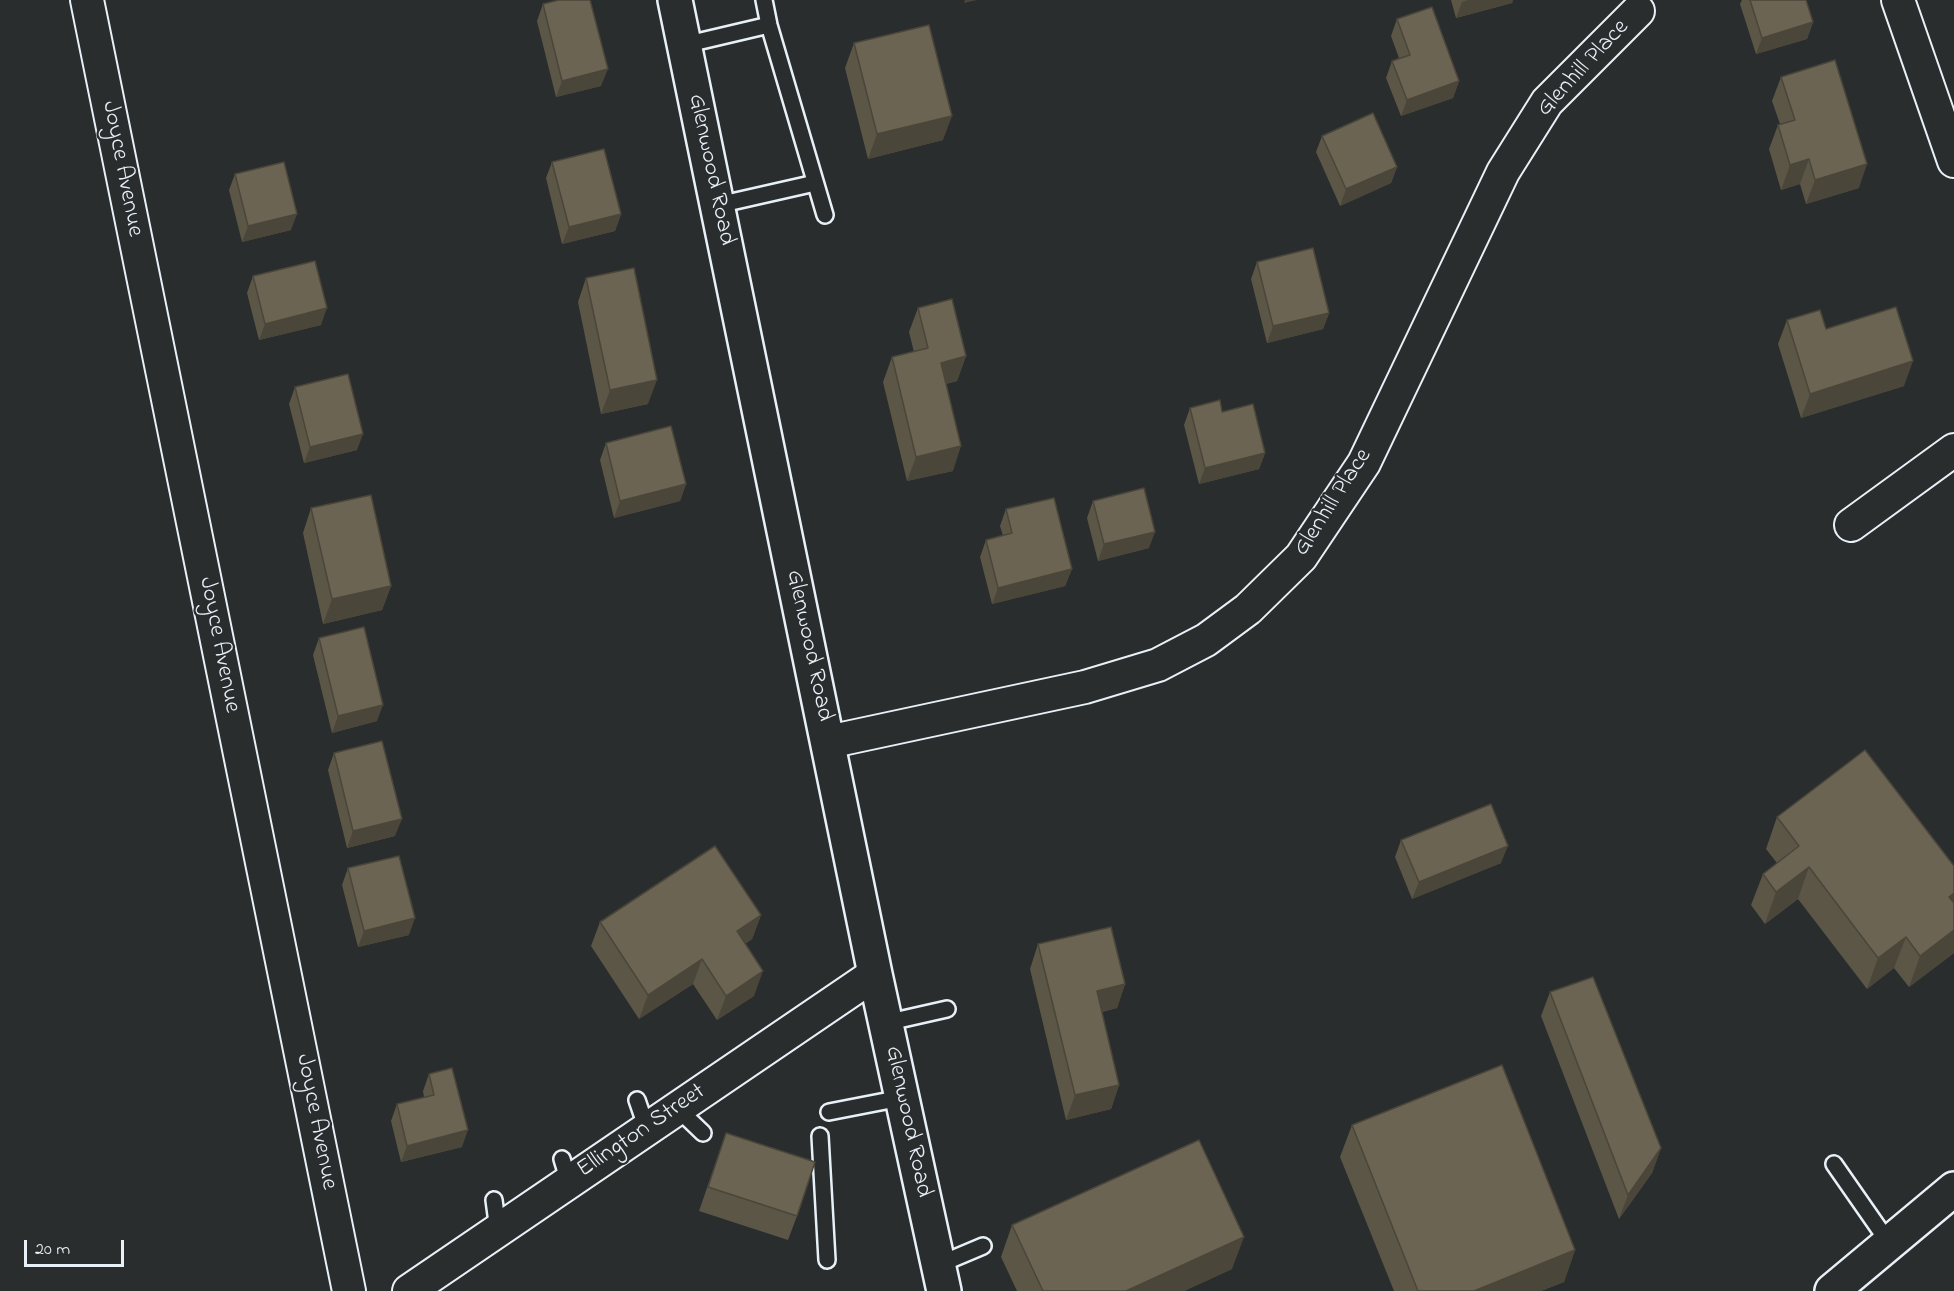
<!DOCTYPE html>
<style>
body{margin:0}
#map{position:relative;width:1954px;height:1291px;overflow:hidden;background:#2a2d2e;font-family:"Indie Flower",sans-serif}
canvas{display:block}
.scale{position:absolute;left:24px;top:1240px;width:100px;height:27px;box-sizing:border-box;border:3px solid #e8f1f8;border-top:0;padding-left:8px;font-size:18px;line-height:21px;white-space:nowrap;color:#e8f1f8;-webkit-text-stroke:4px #2a2d2e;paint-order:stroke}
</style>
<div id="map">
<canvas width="1954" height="1291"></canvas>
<div class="scale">20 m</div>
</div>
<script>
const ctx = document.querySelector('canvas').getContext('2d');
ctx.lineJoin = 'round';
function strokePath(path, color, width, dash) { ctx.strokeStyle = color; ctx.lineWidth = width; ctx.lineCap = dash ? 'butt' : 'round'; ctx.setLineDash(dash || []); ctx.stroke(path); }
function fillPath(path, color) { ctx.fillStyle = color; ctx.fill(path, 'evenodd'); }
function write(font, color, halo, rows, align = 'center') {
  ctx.font = font + ' "Indie Flower",sans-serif'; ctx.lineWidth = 4.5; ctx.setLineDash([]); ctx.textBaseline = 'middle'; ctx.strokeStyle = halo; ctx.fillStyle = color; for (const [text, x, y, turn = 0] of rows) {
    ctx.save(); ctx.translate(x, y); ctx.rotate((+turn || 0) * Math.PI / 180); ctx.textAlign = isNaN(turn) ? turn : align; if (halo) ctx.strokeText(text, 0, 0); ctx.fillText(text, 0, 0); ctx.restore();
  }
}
const lane = new Path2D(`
 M764,0L769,25L825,215
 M684,45L769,25
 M718,205L815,183
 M885,1023L947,1009
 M637,1100L647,1129
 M677,1108L703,1133
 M829,1112L901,1098
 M820,1136L827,1260
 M562,1159L569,1182
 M1834,1164L1889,1243
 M494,1200L498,1230
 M938,1265L983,1246`);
const street = new Path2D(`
 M87,0L349,1291
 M1898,0L1954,161
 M1851,525L1954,450
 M828,742L1085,687L1158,665L1206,640L1248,609L1301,557L1364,463L1503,172L1547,102L1638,11
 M409,1291L875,974`);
const secondary = new Path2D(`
 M675,0L875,974L944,1291
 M1832,1291L1954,1189`);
strokePath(lane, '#e8f1f8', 20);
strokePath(street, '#e8f1f8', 36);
strokePath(secondary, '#e8f1f8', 38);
strokePath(lane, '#2a2d2e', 15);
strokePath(street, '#2a2d2e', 32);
strokePath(secondary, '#2a2d2e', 33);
fillPath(new Path2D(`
 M1451,0H1513L1512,3L1456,18Z
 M1742,0H1806L1813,22L1807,39L1756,54L1740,4Z
 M543,4L601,86L556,97L537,21Z
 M1397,19L1459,81L1453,98L1401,116L1386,78L1392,61L1399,58L1391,36Z
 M854,43L943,140L868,159L845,68Z
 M1781,77L1859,188L1806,204L1800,184L1781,190L1769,149L1778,125L1780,124L1772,101Z
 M1322,136L1397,167L1391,183L1340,206L1316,152Z
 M552,162L621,214L615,231L562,244L546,178Z
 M235,174L291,230L242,242L229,190Z
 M1257,262L1329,313L1323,329L1267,343L1251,279Z
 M253,276L321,325L259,340L247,293Z
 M586,278L648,404L601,414L578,302Z
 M918,308L966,356L957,381L946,384L953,471L907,481L883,382L892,357L914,352L909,332Z
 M1787,320L1826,329L1904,386L1801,418L1778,344Z
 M295,387L357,450L304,463L289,404Z
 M1190,408L1222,412L1265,453L1259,469L1199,484L1184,425Z
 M606,443L686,484L680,501L614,518L600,460Z
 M1093,501L1149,548L1098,561L1087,518Z
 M311,508L391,586L382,610L323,624L303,533Z
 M1006,509L1072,569L1065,586L992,604L980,557L986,540L1003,536L1000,526Z
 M319,638L377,721L332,733L313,655Z
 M334,753L395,836L347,848L328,770Z
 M1777,817L1954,930V953L1909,987L1894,968L1867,989L1798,899L1765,924L1751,905L1763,874L1777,863L1766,849Z
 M1401,840L1501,863L1412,899L1395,857Z
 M348,868L409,935L358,947L342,885Z
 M761,915L752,939L745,944L754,996L717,1020L693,984L639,1019L591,946L600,922Z
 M1038,944L1125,984L1117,1008L1102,1012L1119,1085L1111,1109L1066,1120L1030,969Z
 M1550,992L1661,1148L1652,1173L1619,1219L1541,1016Z
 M429,1074L462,1147L401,1162L391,1121L397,1104L424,1097L423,1091Z
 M1352,1125L1575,1250L1564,1282L1541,1291H1394L1340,1157Z
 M726,1133L797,1216L788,1240L699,1211Z
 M1012,1225L1232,1269L1184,1291H1017L1001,1257Z`), '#5c5647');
fillPath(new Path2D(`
 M965,0H977L964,3Z
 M1468,0H1513L1512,3L1456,18L1462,2Z
 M1813,22L1807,39L1756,54L1762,38Z
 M608,69L601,86L556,97L562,81Z
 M1459,81L1453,98L1401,116L1407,100Z
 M952,116L943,140L868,159L877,134Z
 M1809,159L1800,184L1781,190L1790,165Z
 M1867,164L1859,188L1806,204L1815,180Z
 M1397,167L1391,183L1340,206L1346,189Z
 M297,214L291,230L242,242L248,226Z
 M621,214L615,231L562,244L569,227Z
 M327,308L321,325L259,340L265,324Z
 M1329,313L1323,329L1267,343L1273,326Z
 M966,356L957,381L932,387L941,363Z
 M1913,361L1904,386L1801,418L1810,394Z
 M657,380L648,404L601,414L610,390Z
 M363,434L357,450L304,463L310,447Z
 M961,446L953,471L907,481L916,457Z
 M1265,453L1259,469L1199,484L1205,468Z
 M686,484L680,501L614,518L620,501Z
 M1155,532L1149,548L1098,561L1104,544Z
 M1072,569L1065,586L992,604L998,588Z
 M391,586L382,610L323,624L332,599Z
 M383,705L377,721L332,733L338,716Z
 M402,819L395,836L347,848L353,831Z
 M1508,846L1501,863L1412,899L1419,882Z
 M1809,867L1798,899L1765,924L1776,892Z
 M1954,893V916L1949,897Z
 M761,915L752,939L728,955L737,931Z
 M415,918L409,935L358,947L364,931Z
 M1954,930V953L1909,987L1920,956Z
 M1906,937L1894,968L1867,989L1878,958Z
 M702,959L693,984L639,1019L648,995Z
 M763,971L754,996L717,1020L726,996Z
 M1125,984L1117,1008L1088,1015L1097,991Z
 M1119,1085L1111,1109L1066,1120L1075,1095Z
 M468,1130L462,1147L401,1162L407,1146Z
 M1661,1148L1652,1173L1619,1219L1628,1195Z
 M1244,1237L1232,1269L1184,1291H1126Z
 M1575,1250L1564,1282L1541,1291H1474Z`), '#4b463a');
const building = new Path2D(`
 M559,0H590L608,69L562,81L543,4Z
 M1750,0H1806L1813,22L1762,38Z
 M1432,7L1459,81L1407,100L1392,61L1410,55L1397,19Z
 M929,25L952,116L877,134L854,43Z
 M1835,60L1867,164L1815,180L1809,159L1790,165L1778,125L1795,120L1781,77Z
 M1373,113L1397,167L1346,189L1322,136Z
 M604,149L621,214L569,227L552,162Z
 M284,162L297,214L248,226L235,174Z
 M1313,248L1329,313L1273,326L1257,262Z
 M315,261L327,308L265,324L253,276Z
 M634,268L657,380L610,390L586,278Z
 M952,299L966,356L941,363L961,446L916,457L892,357L928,348L918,308Z
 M1896,307L1913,361L1810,394L1787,320L1820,310L1826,329Z
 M348,374L363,434L310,447L295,387Z
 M1220,400L1222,412L1253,404L1265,453L1205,468L1190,408Z
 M671,426L686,484L620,501L606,443Z
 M1144,488L1155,532L1104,544L1093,501Z
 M371,495L391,586L332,599L311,508Z
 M1054,498L1072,569L998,588L986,540L1012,533L1006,509Z
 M364,627L383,705L338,716L319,638Z
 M382,741L402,819L353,831L334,753Z
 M1865,750L1954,866V893L1949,897L1954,903V930L1920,956L1906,937L1878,958L1809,867L1776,892L1763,874L1799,846L1777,817Z
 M1491,804L1508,846L1419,882L1401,840Z
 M715,846L761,915L737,931L763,971L726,996L702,959L648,995L600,922Z
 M399,856L415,918L364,931L348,868Z
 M1111,927L1125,984L1097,991L1119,1085L1075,1095L1038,944Z
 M1593,977L1661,1148L1628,1195L1550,992Z
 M1502,1065L1575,1250L1474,1291H1418L1352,1125Z
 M452,1068L468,1130L407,1146L397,1104L434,1095L429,1074Z
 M726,1133L815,1162L797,1216L708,1187Z
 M1199,1140L1244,1237L1126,1291H1043L1012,1225Z`);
fillPath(building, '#6b6453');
strokePath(building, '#4b463a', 1.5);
write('24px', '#e8f1f8', '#2a2d2e', [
 ["Glenhill Place",1584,69,-47],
 ["Joyce Avenue",121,169,79],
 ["Glenwood Road",710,170,78],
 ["Glenhill Place",1334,503,-57],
 ["Joyce Avenue",218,645,79],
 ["Glenwood Road",808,646,78],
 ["Joyce Avenue",315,1122,79],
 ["Glenwood Road",907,1122,78],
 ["Ellington Street",642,1132,-34]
]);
</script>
